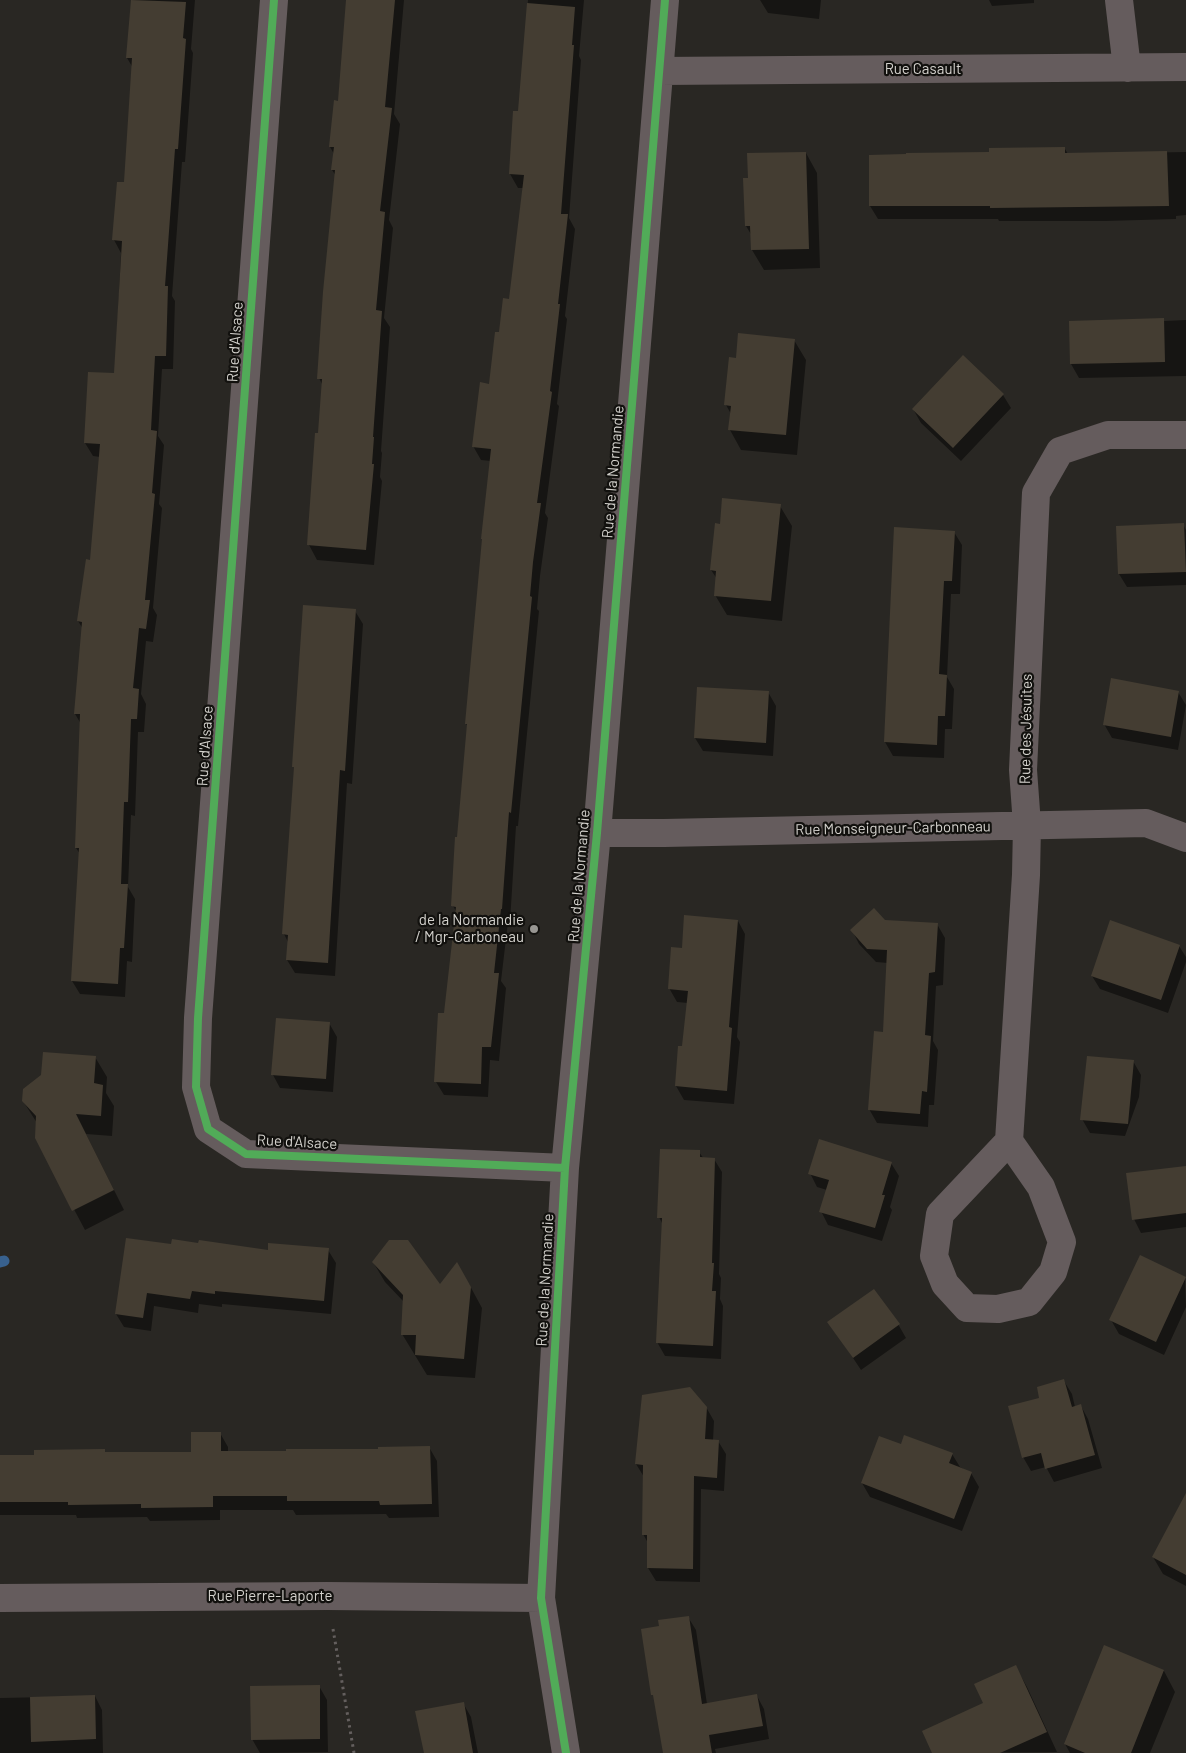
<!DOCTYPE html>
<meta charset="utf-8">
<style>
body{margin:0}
canvas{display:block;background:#292723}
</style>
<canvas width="1186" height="1753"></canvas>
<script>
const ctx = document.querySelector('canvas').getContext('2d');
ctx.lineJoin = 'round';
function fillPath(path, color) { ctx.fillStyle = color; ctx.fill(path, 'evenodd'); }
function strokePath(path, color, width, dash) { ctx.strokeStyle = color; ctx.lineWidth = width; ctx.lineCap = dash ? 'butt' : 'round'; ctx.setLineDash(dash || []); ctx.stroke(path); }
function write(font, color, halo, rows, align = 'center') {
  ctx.font = font + ' Barlow,sans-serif'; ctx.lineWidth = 4.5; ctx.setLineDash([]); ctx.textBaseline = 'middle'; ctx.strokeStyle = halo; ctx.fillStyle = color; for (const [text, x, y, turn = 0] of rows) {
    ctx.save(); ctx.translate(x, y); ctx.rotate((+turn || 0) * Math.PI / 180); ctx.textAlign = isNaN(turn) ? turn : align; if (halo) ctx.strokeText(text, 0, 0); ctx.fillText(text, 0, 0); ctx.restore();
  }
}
fillPath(new Path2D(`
 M132,0H195L191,49L193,53L185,162H182L172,296L175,301L173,369H162L158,436L164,445L159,504L162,508L153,608L157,615L153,642L146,641L141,694L146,704L144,732H138L135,816L131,815L128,887L135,899L132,962L127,961L125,997L80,994L72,981L80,854L76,848L81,724L75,714L83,629L78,621L92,561L100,457L93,456L85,443L115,375L121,253L114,240L125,184L133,68L127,58Z
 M347,0H404L394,114L400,124L389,220L393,228L384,318L390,327L381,451L382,453L380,477L382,481L374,565L317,560L309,545L320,434L323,386L319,378L336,176L332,170L334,154L330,147L339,102Z
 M528,0H584L579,56L581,60L569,218L575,229L565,316L567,319L557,404L559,406L545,513L548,518L540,576L537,609L539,611L518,826H516L510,922H508L501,981L506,988L499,1061L490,1060L488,1097L444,1095L436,1082L446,1014L457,913L453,906L468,726L466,724L491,461L481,460L473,446L490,385L500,334L510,300L523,188H518L510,174L514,112L519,113Z
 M760,0H821L819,19L768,13Z
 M989,0H1034V3L992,6Z
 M1065,149L1068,154L1186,152V215L1176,216V219L1106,221H999L998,219H878L870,206Z
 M806,153L817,173L820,268L764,270L752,250V236L746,226L749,179Z
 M1163,319L1164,321L1186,320V376L1079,378L1071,364L1070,322Z
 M794,340L806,360L797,455L741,450L730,430L731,414L726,405L737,359Z
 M963,357L1003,395L1011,408L961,461L921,423L913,409Z
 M780,506L792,526L782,621L727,615L715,595L717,579L711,570L721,525Z
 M1183,524L1186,530V585L1127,587L1119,574Z
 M954,532L962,545L960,594H951L947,677L954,689L952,729H945L944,758L893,756L885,742Z
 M355,611L363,624L352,784L347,783L335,976L295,973L287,960L288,942L284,934Z
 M768,692L776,706L773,756L703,751L695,738Z
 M1178,692L1186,705L1178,750L1112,738L1104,724Z
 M738,921L745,934L737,1037L740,1042L734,1104L684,1100L676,1086L684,1047L688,1003L677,1002L669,988L683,949Z
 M884,922L937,924L945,938L943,985L936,986L933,1041L938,1050L934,1105H929L928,1127L877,1123L869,1109L884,1033L888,963L876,962L859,944L852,930Z
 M1179,946L1186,957V962L1168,1013L1100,989L1092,976Z
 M329,1023L337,1037L333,1092L280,1088L273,1075Z
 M95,1057L107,1077L106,1093L114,1106L112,1136L86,1134L124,1210L85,1230L36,1138L37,1123L23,1101Z
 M1133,1061L1141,1075L1139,1097L1125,1136L1090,1133L1082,1119Z
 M699,1152L704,1159H714L722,1172L719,1274L721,1278L720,1299L723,1306L721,1359L665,1356L657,1342L663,1225L659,1217Z
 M891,1163L899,1176L890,1207L892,1210L882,1241L828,1225L821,1211L827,1190L817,1187L810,1173Z
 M1186,1167V1227L1141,1233L1134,1219Z
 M172,1246L269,1251L328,1250L336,1263L331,1314L222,1304V1307L199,1304L198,1313L154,1306L151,1331L124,1327L116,1314Z
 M373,1262L440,1286L469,1284L482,1308L475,1378L427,1375L402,1334L404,1302L385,1282Z
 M1185,1278L1186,1307L1164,1355L1119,1334L1111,1320Z
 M829,1322L898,1324L906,1338L861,1370Z
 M1064,1381L1072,1394L1075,1407L1081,1406L1088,1419L1102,1468L1054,1482L1046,1467L1031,1471L1023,1457L1041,1399Z
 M706,1407L714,1421L713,1441H718L726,1454L724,1491L701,1489L700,1582L656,1581L648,1568V1543L643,1534L644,1477L636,1464Z
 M220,1433L228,1447V1452L379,1450L429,1447L437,1461L439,1517L389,1518L386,1514L296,1515L293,1510H220V1520L150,1521L147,1517L77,1518L76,1515H0V1456H36L104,1450L106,1453H192Z
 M902,1446L952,1454L960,1467L971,1473L979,1487L962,1531L870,1497L862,1483Z
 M1186,1496V1586L1163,1574L1153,1557Z
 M688,1617L696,1630L707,1704L757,1696L764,1709L769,1739L715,1749L716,1753H663L660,1627Z
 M1104,1647L1164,1671L1175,1692L1150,1753H1070L1065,1744Z
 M1016,1667L1027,1687L1057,1752L934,1753L984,1704Z
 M319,1686L327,1700L328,1752L260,1753L252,1739Z
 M95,1696L102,1710L103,1753H0V1698Z
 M463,1703L471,1717L478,1753H425Z`), '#0007');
strokePath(new Path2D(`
 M0,1262L4,1261`), '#38618e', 11);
fillPath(new Path2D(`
 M131,0L186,2L183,38L186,39L178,149H175L165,286H168L166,356H155L151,430L157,431L152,493L155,494L145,600H150L146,629L139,628L133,688L139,689L137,719H131L128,802H124L121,884H128L124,948H120L118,984L71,981L79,848H75L80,714H74L82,622L77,621L86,559L90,560L100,444L84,443L88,372L114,373L122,241L112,240L117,182H124L132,58H126Z
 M346,0H395L385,107L392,108L380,211L385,212L376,310L382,311L373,437H374L372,464H374L366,550L307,545L315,433H318L322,379H317L323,292L335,170H331L334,147H329L334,100L338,101Z
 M527,3L575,7L572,45H574L561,214H568L558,304H560L550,391L552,392L537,503H541L533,562L530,596L532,597L511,813L509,812L502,909H501L494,973H499L491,1047H482L481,1084L434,1082L438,1013H444L456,907L451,906L455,837H457L467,724H465L482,539H481L491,449L472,447L480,382L489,384L495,332H499L503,298L509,299L524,175L509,174L513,111H518Z
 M1065,147V153L1167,151L1169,206L990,208V206H869V155L906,154V153L989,152V148Z
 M806,152L809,249L751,250L750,226H745L743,178H748L747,153Z
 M1164,318L1165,362L1070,364L1069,321Z
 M738,333L795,339L786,435L728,430L731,406L724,405L729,357L736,358Z
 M963,355L1004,394L953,448L912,409Z
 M722,498L781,504L771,601L714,596L716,571L710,570L715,523L720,524Z
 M1184,523L1186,572L1118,574L1116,526Z
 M894,527L955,531L952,581H944L939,674L947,675L945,716H938L937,745L884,742Z
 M303,605L356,609L345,771L340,770L328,963L286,960L288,935L282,934L294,767H292Z
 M1111,678L1179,691L1171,737L1103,725Z
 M697,687L769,691L766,743L694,738Z
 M874,908L885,920L938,923L935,972L929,973L925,1035L931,1036L927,1092L922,1091L920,1114L868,1110L874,1031L883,1032L887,950L867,949L850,930Z
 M684,915L738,920L729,1027L732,1028L727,1091L675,1086L678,1046H682L688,991L668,989L671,947L682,948Z
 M1110,920L1180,945L1161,1000L1091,976Z
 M276,1018L330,1022L326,1079L271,1075Z
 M43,1052L96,1056L94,1083L103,1085L101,1116L76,1114L114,1190L72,1211L35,1138L36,1116L22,1101L23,1089L41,1075Z
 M1087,1056L1134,1060L1128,1124L1080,1120Z
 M819,1139L892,1162L882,1195H885L875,1228L819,1212L829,1180L808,1174Z
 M660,1149L700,1150V1157L715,1158L712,1263H714L712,1291H716L713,1346L656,1343L662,1218H657Z
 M1186,1166V1213L1132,1220L1126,1173Z
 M126,1238L171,1244L172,1239L198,1243L199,1240L268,1250V1243L329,1248L324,1301L215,1291V1294L192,1291L190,1299L147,1293L143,1318L115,1314Z
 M389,1240H408L440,1284L457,1262L471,1287L464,1359L415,1355L416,1335H401L403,1295L372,1262Z
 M1140,1255L1186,1277L1156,1342L1109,1320Z
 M874,1289L900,1324L853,1358L827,1322Z
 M1064,1379L1072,1407L1081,1404L1095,1455L1045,1469L1041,1453L1022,1458L1008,1406L1039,1398L1037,1387Z
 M690,1387L707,1407L705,1439L719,1440L717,1478L694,1476L693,1569L647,1568V1535H642L643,1465L635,1464L642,1395Z
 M191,1432H221V1451H286V1449H378V1447L430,1446L432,1504L380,1505L379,1501H287V1496H213V1507L141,1508V1504L68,1505V1502H0V1455H34V1450L105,1449V1452H191Z
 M904,1435L953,1453L949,1463L972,1472L954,1519L861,1483L879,1436L901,1444Z
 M1186,1493V1575L1152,1557Z
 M689,1616L702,1704L757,1694L763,1726L709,1735L712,1753H663L653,1695H651L641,1629L659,1626L658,1620Z
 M1104,1645L1164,1670L1131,1753H1085L1064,1744Z
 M1016,1665L1047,1732L1000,1753H932L922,1731L983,1703L974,1684Z
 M320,1685V1739L251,1740L250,1686Z
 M95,1695L96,1739L31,1742L30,1697Z
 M464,1702L473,1753H424L415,1711Z`), '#443d32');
strokePath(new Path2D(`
 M333,1629L354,1753`), '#645f5e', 3, [2.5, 4]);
strokePath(new Path2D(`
 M274,0L198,1018L196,1087L208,1129L246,1154L565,1168
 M1119,0L1127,68
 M660,71L1186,67
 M597,833H664L1146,823L1186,838
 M1009,1141L1041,1187L1062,1242L1053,1272L1029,1302L998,1309L967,1308L945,1284L934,1256L940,1214L1009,1141L1026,875L1027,825L1023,770L1036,493L1060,451L1108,435H1186
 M0,1598L327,1596L541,1598
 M566,1753L541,1598L565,1168L597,833L665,0`), '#655c5d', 28);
strokePath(new Path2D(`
 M274,0L198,1018L196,1087L208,1129L246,1154L565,1168
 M566,1753L541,1598L565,1168L597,833L665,0`), '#51ab58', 8);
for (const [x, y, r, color] of [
 [534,929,5,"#989692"]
]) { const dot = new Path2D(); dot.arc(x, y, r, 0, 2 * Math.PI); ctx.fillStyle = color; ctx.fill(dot); strokePath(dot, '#12110e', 2); }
write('15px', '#d4d2cd', '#12110e', [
 ["Rue Casault",923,69],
 ["Rue d'Alsace",235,342,-86],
 ["Rue de la Normandie",613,472,-85],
 ["Rue des Jésuites",1026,729,-89],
 ["Rue d'Alsace",205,746,-86],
 ["Rue Monseigneur-Carbonneau",893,828,-1],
 ["Rue de la Normandie",579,876,-85],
 ["Rue d'Alsace",297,1142,3],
 ["Rue de la Normandie",545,1280,-87],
 ["Rue Pierre-Laporte",270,1596]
]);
write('15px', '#d4d2cd', '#12110e', [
 ["de la Normandie",524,920],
 ["/ Mgr-Carboneau",524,937]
], 'right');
</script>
